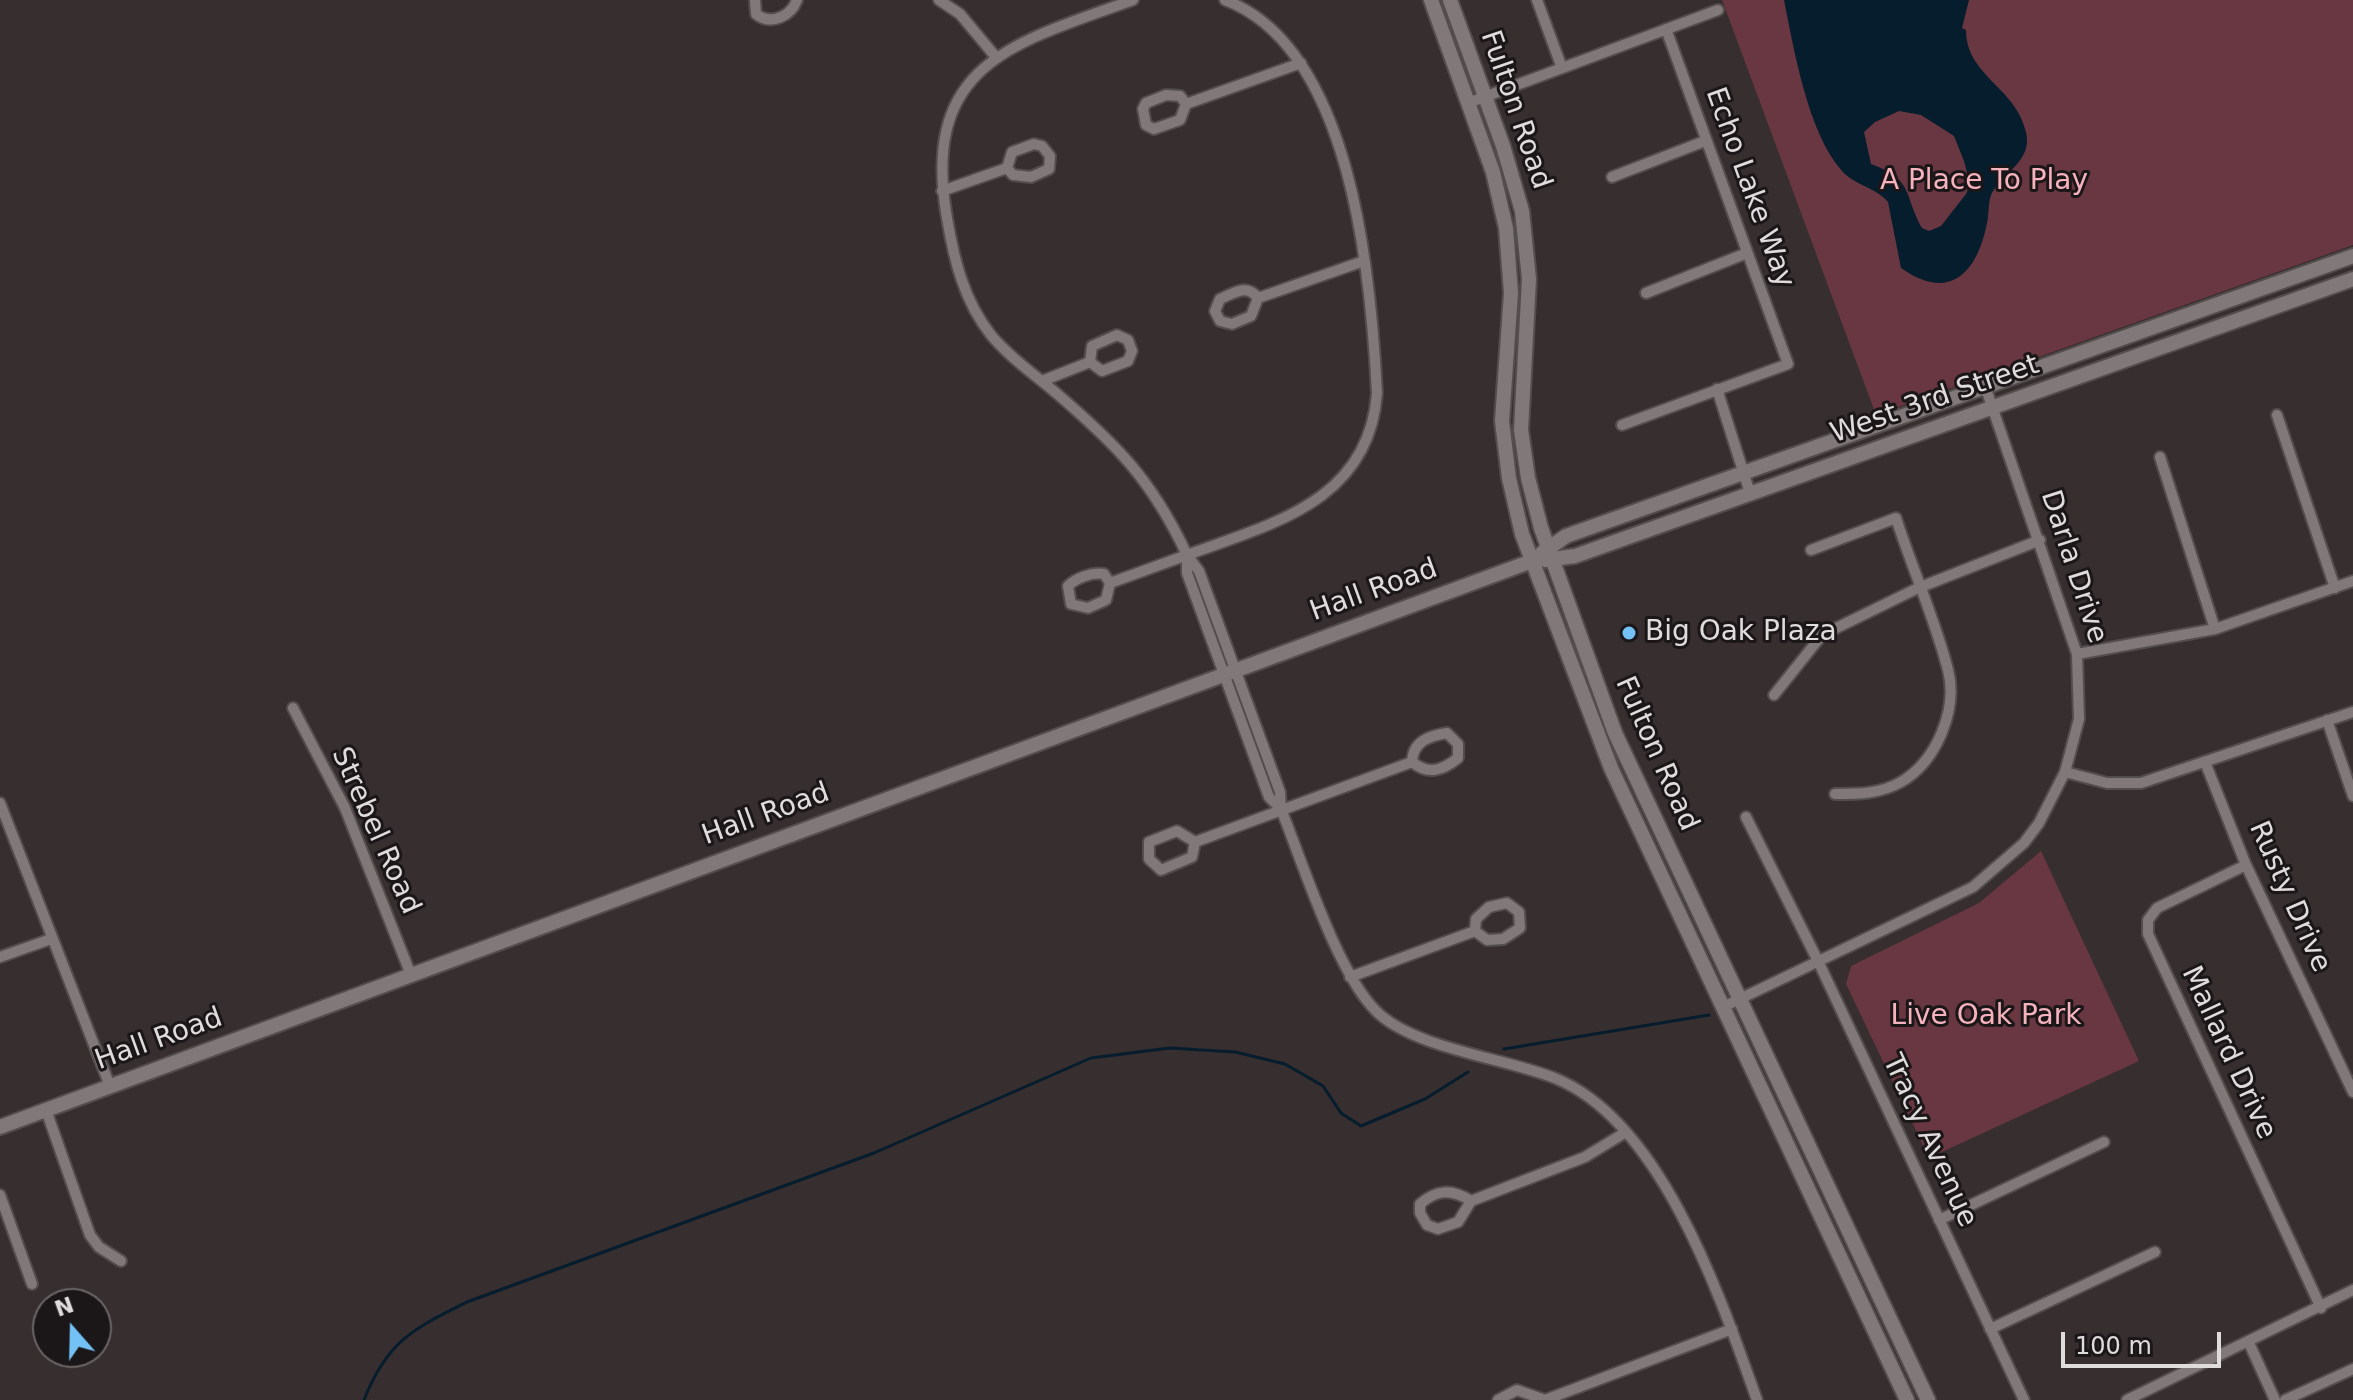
<!DOCTYPE html>
<style>
body{margin:0}
#map{position:relative;width:2353px;height:1400px;overflow:hidden;background:#362e2f;font-family:"DejaVu Sans",sans-serif}
canvas{display:block}
.north{position:absolute;left:32px;top:1288px;width:80px;height:80px;box-sizing:border-box;background:#1b1718;border:2px solid #6a6566;border-radius:50%;rotate:340deg;font-size:22px;font-weight:700;line-height:32px;text-align:center;color:#e0dbdc}
.north::after{content:'';display:block;margin:auto;width:28px;height:36px;background:#73c1f5;clip-path:polygon(50% 0,100% 100%,50% 72%,0 100%)}
.scale{position:absolute;left:2061px;top:1332px;width:160px;height:36px;box-sizing:border-box;border:4px solid #e0dbdc;border-top:0;padding-left:10px;font-size:24px;line-height:28px;white-space:nowrap;color:#e0dbdc;-webkit-text-stroke:6px #1b1718;paint-order:stroke}
</style>
<div id="map">
<canvas width="2353" height="1400"></canvas>
<div class="north">N</div>
<div class="scale">100 m</div>
</div>
<script>
const ctx = document.querySelector('canvas').getContext('2d');
ctx.lineJoin = 'round';
function fillPath(path, color) { ctx.fillStyle = color; ctx.fill(path, 'evenodd'); }
function strokePath(path, color, width, dash) { ctx.strokeStyle = color; ctx.lineWidth = width; ctx.lineCap = dash ? 'butt' : 'round'; ctx.setLineDash(dash || []); ctx.stroke(path); }
function write(font, color, halo, rows, align = 'center') {
  ctx.font = font + ' "DejaVu Sans",sans-serif'; ctx.lineWidth = 6; ctx.setLineDash([]); ctx.textBaseline = 'middle'; ctx.strokeStyle = halo; ctx.fillStyle = color; for (const [text, x, y, turn = 0] of rows) {
    ctx.save(); ctx.translate(x, y); ctx.rotate((+turn || 0) * Math.PI / 180); ctx.textAlign = isNaN(turn) ? turn : align; if (halo) ctx.strokeText(text, 0, 0); ctx.fillText(text, 0, 0); ctx.restore();
  }
}
fillPath(new Path2D(`
 M1722,0H2353V245L1876,415Z
 M2041,851L2139,1061L1929,1158L1846,984L1851,966L1979,903Z`), '#693741');
fillPath(new Path2D(`
 M1784,0H1969L1962,28L1966,30C1966,76 2016,87 2026,132C2033,161 2004,171 1992,193C1988,200 1989,214 1987,223C1977,274 1949,302 1901,268L1888,202C1877,188 1854,185 1842,171C1808,133 1794,50 1784,0ZM1899,111L1921,115L1954,136L1964,161L1970,184L1966,194L1941,226L1929,231L1922,228C1903,193 1914,180 1871,164L1864,132L1875,122Z`), '#061d2d');
strokePath(new Path2D(`
 M1504,1049L1709,1015
 M364,1400C387,1341 413,1329 467,1302L874,1153L1091,1058L1170,1048L1235,1052L1285,1064L1323,1086L1341,1113L1361,1126L1425,1099L1468,1072`), '#061d2d', 3);
const minor = new Path2D(`
 M755,0L756,14C771,26 791,16 797,0
 M939,0L960,14L995,56
 M1133,0C1014,43 920,63 947,218C954,260 964,301 991,335C1009,357 1034,374 1055,392C1117,445 1152,480 1187,555C1271,524 1369,502 1377,393C1371,276 1352,48 1225,0
 M1537,0L1562,68
 M1468,103L1718,10
 M1186,104L1180,120L1154,129L1146,125L1143,109L1146,103L1166,95L1180,96L1186,104L1301,63
 M1612,177L1705,141
 M942,191L1007,168L1013,175L1031,177L1049,169L1050,156L1042,146L1034,144L1012,152L1007,168
 M1646,293L1747,253
 M1258,298L1251,316L1232,324L1220,321L1215,311L1220,299C1234,293 1247,283 1258,298L1364,261
 M1042,381L1090,362L1102,371L1128,361L1132,351L1128,340L1117,335L1092,346L1090,362
 M1717,389L1750,493
 M2277,415L2335,588
 M1622,425L1788,364L1666,29
 M2160,457L2215,629
 M1811,550L1896,518C1912,568 1935,619 1948,670C1958,709 1937,761 1901,782C1880,794 1858,794 1835,794
 M1187,555L1199,571L1280,792L1281,809C1303,864 1337,972 1376,1011C1414,1049 1507,1058 1557,1079C1663,1124 1721,1299 1757,1400
 M1187,555V573L1269,797L1281,809
 M1110,583L1106,600L1088,608L1071,604L1068,586C1076,578 1092,572 1104,574L1110,583L1187,555
 M2077,654L2215,629L2353,581
 M1774,695L1822,635L1918,588L2040,540
 M293,708L345,808L411,975
 M2327,720L2353,796
 M2205,762L2246,865L2353,1092
 M2065,772L2107,783H2141L2353,712
 M0,803L110,1086
 M1746,817L1818,961L2024,1400
 M1195,842L1192,857L1161,870L1149,859V842L1177,831L1195,842L1412,762C1428,775 1442,771 1458,758V744L1447,733C1429,736 1413,741 1412,762
 M2246,865L2157,908L2148,920V934L2321,1308
 M0,957L51,939
 M1350,977L1475,931L1487,940L1503,939L1520,928L1519,912L1507,903L1489,907L1476,919L1475,931
 M1723,1007L1973,887L2024,843L2039,823L2065,772L2079,719L2077,654L1985,386
 M46,1110L90,1235L99,1247L121,1261
 M0,1195L32,1284
 M1471,1201L1458,1222L1438,1229L1427,1225L1420,1213V1204C1437,1189 1452,1189 1471,1201L1585,1157L1626,1132
 M1939,1220L2104,1142
 M1990,1329L2155,1252
 M2249,1343L2275,1400
 M1498,1400L1517,1390L1545,1400
 M1545,1400L1732,1329
 M2127,1400L2353,1290
 M2285,1400L2353,1369`);
const tertiary = new Path2D(`
 M0,1127L1532,561`);
const secondary = new Path2D(`
 M1431,0L1493,172L1506,228L1511,293L1502,421L1509,478L1522,534L1611,768L1907,1400
 M1450,0L1503,146L1522,211L1529,279L1521,430L1528,478L1541,528L1615,733L1928,1400
 M1542,553L1566,536L2353,256
 M1545,560L1575,556L2353,279`);
strokePath(minor, '#544d4e', 14);
strokePath(tertiary, '#544d4e', 18);
strokePath(secondary, '#544d4e', 18);
strokePath(minor, '#817879', 10);
strokePath(tertiary, '#817879', 14);
strokePath(secondary, '#817879', 14);
for (const [x, y, r, color] of [
 [1629,633,8,"#73c1f5"]
]) { const dot = new Path2D(); dot.arc(x, y, r, 0, 2 * Math.PI); ctx.fillStyle = color; ctx.fill(dot); strokePath(dot, '#1b1718', 3); }
write('28px', '#e0dbdc', '#1b1718', [
 ["Fulton Road",1515,110,71],
 ["Echo Lake Way",1749,188,70],
 ["West 3rd Street",1935,400,-19],
 ["Darla Drive",2073,567,72],
 ["Hall Road",1374,591,-20],
 ["Fulton Road",1656,754,66],
 ["Hall Road",766,815,-20],
 ["Strebel Road",375,831,66],
 ["Rusty Drive",2289,897,66],
 ["Hall Road",159,1040,-20],
 ["Mallard Drive",2228,1053,65],
 ["Tracy Avenue",1929,1141,65]
]);
write('28px', '#f6b2bd', '#1b1718', [
 ["A Place To Play",1984,182],
 ["Live Oak Park",1986,1017]
]);
write('28px', '#e0dbdc', '#1b1718', [
 ["Big Oak Plaza",1645,633]
], 'left');
</script>
